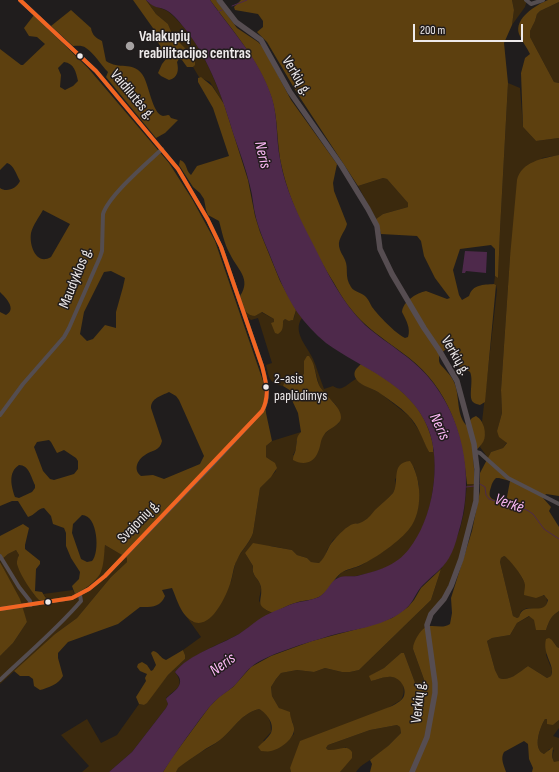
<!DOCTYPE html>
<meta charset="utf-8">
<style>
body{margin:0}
#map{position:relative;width:559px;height:772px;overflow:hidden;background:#201d1d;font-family:"Sofia Sans Condensed",sans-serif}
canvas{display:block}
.scale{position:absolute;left:413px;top:24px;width:110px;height:18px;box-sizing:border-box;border:2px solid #eeeaea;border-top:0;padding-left:5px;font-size:12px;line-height:14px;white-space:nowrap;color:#eeeaea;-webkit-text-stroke:3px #211c1c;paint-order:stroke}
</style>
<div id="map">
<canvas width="559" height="772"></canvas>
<div class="scale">200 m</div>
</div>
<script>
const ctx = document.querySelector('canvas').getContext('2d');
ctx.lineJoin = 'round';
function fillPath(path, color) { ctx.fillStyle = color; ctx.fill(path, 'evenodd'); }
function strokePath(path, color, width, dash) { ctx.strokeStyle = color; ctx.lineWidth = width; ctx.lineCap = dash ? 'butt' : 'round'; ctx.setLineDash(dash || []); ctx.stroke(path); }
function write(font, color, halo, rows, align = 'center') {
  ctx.font = font + ' "Sofia Sans Condensed",sans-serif'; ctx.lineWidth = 3; ctx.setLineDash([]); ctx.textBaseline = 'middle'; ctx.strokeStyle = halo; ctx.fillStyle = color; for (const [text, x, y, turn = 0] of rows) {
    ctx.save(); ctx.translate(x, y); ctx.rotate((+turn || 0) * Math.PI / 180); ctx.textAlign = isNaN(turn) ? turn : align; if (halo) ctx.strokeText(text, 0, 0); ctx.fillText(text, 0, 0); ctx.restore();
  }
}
fillPath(new Path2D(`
 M512,0H527L525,7L512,25L514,10Z
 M147,1C156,9 164,7 171,14C197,37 212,72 224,104L210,82L199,77L193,67L195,64L192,55L173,36L168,24L156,14Z
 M559,2V83L554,82L530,37V31L535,21L537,14L540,11Z
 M508,83L520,88L523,127L536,141L559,138V155L542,158L510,257L501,390L502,413L497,431L507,442L503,448L491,452L488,458L480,447L485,435L482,422L497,290L496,285L494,284L495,276L498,278L500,230Z
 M383,178L387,179L408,203V207L383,214L376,219L358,186Z
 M243,309L255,316L261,312L274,319V322L283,321L285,319L291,321L294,318L296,310L302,318C292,332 307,346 313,359C317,368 320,379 324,389L333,386C342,393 348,383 356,379L360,383L380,393L409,416L420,432L429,452L434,451C438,487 426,551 388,567C378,571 366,574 356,576C349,577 343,576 337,578L342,572L360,566L384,551L410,528L419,501V485L414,467L395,479L396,486L393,493L370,517L361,523L353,524L333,540L327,550L325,558L319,563L311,562L307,558L297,555L292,550L271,546H264L245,553L253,566C251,577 260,578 261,588C261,592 259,597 259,601L266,610L273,613C259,619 251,627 239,634C222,643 185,658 175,672C186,687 175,689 166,698L168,704L166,708L132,752L109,772H82L89,766L61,735L87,719L101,743L117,735L139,704L144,705L168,675L185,659V655L183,650L201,637L186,616L193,622L231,582L236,560L250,540L253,533L260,488L276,471L272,461L266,457V446L272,441L301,432L296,442V449L293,455L313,459C318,452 318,448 320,441C324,432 332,428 339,423L336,405L325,394L319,385L314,366L305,369L304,374L300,378H290L288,382L284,383L283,386C269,383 269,378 266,365L272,363L258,318L251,320L246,315Z
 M467,484H475L476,491L464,546L450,584L413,649L426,685L423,688H417L404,653H401L384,668L370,676L371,681C377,680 386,675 393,677C405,679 406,692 401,700L290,768L291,772H176L177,768C185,763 193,757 201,752C207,748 214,745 220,740C234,729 240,714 259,709C269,714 271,721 271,732L263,741L282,746L294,734L293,723L290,717L279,708L272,696L271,687L276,679L281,673L297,670L314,672L325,668L342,672H350L359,670L431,600L441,569L450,555L460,529L464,512Z
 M105,545L127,558V562L111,577L77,618L55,634L0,684V656L13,643L27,622L0,561L8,554L16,550L19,555L17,561L34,595L46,597L43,594L73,590L74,593C102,577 100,576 105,545Z
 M504,556C513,559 520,575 525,583C529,589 540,593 546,597C549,603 545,609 538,610C535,610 531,608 527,608C525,609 523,610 521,611L519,617L517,618L513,616L500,562L501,558Z
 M559,611V648L557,647L552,640L546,655L552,670L551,676L547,678L528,666C519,672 511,682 499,678L495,670L487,641L492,638L510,635L517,623L530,616L546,630C549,621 551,616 559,611Z
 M545,719H547L553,725L559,720V728L553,736L559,738V761L558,762H554L552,757L554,750L549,749L547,753L544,754C532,749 540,727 545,719Z
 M397,725L400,727L401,733C391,743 382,753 370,760C364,764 360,766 356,772H340L342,769L346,747L336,751L328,750L326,748L328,745L370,730Z`), '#3b290d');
fillPath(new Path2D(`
 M133,0H146L156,14L168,24L173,36L192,55L195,60V65L193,67H187L182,60L179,59L177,62C179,70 178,78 169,80L161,76L158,73L162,64L170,54L168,50L160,52L156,50L161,47L157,41L160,38Z
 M210,0H216L237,28L258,42L263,47L291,100L337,164L333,183L334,191L347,224C345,232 338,238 339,246C340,252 343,255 345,260C349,269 344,276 351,287C354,292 361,292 366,297C369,300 370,304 372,307C378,315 396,334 405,338L408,337C411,328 406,320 402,312C403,301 417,293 426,291L447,299L450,298L435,278L424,256L421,241L417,236L381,234L376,219L383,214L408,207V203L387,179L383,178L358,186L297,93L267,42L257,32L263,27V21L258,14L235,10L234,7L241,0H512L514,10L512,25L504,43L508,83L500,230L498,278L495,276V249L491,245L460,249L453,270L459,295L462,300L469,296C473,284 483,285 494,284L496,285L485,402L480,405C478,404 475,404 473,402C468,397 474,380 470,372C466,368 460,368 456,364C451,358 454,350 445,350L439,355V361L440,364C445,370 451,375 454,382C460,395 456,414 466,425L472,418L476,416C481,419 482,422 484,427C487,440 483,444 473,453L475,484H467C462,433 450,390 408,357C394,346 378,336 365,324C352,312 342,298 334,283C313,249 291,207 282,168C276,144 279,119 271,96C258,59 233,31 210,0Z
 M548,0H559V2L540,11L537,14L535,21L530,31V37L554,82L559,83V138L536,141L523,127L521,73L525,58L530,54C527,48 522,41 519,34C514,18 536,5 548,0Z
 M71,10L91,28C92,35 96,38 102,41L106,61C119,70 132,61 142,74C149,83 152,114 163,116C163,116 169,115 169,115L171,118L178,120L165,133L156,138L106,77L108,72C101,65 94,53 86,48C82,45 77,46 73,46L51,26Z
 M34,15L88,68L169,163L192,199L215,241L263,381L266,413L272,441L266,446V457L275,463L277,468L271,477L260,488L253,533C249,544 241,550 237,560C233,567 233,576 230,584C225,599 206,640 185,615C179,608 176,597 172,588L162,590L165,596C160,608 151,607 140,607L118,624L68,642L58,653V658L63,676C59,684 48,688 40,690L34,686L33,679L29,676H20L14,671L55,634L77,618L111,577L127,562V558L105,545C104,554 104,566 100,574C95,582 84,590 75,594L72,586L79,579L80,572L71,558L66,546V533L64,528L53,524L51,516L44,508C37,509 35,515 28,517L18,501H12L0,506V312L6,315C17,309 6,298 0,292V188C7,193 17,188 20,181C16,174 14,165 7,163L0,170V49L21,65H23L45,44L37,37L29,36L24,28ZM64,62C74,63 76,72 78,81L73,86L65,90L60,87L61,75L58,68ZM43,210L70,224L51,257C36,266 29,245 31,233C33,225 39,217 43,210ZM111,271L125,278L123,287L116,312V328L105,325L93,339L87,341L80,334L84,312L104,272ZM169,392L176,396L179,400L204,456L200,464L164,479L153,475L141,476C133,470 137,460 145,455C152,450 160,451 162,441L151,408C151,398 161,396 169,392ZM49,440L51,442L57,453L64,450L76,458L78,461V469L74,474L54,480L50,479L43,471L34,447L37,442ZM19,465C29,465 31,477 35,485V488L32,492L19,498L15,497C11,486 8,472 19,465ZM82,515C98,515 100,553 92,561L87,562L81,559L72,533L73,524Z
 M201,77L212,86L224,104L248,180L255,216L260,232L280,281L296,310L293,320L289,321L285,319L283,321C283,327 283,331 278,334L275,333L271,323L274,322V319L262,312L255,316C244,315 243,306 240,296C252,279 237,269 230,254C224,244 222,231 219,221L208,215L206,210L204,199L200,193L193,187L179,165L180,160C188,163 185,170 191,175L197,166L229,156L213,108L198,82V78Z
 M559,155V496L546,494L543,498L551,507L549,511L559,527V611C551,616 549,621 546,630H536L534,620L529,616L517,623L510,635L492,638L487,641L495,670L499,678C510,682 519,672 528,666L547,678L551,676C556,666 542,655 546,639L549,638L552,640L557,647L559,648V720L553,725L547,724V719H545C540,727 532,749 544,754L553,747L552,757L554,762L559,761V772H532L533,768L529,759L528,744L524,741L504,752C500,759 504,765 506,772H370L372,764L370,760L388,746L401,733L400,727L397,725L370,730L328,745L326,748L328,750C339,751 346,743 352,752V758L340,772H291L290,768L300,741L392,706C397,703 402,701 404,696C407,688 400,678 392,677C385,676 377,680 371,681L369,676L384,668L401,653H404L417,688H423L426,685L413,649C413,644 415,641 417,637C428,617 438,632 450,624L452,613L451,598L472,531L480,491V473L491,452L503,448L507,443L499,437L497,431L502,413L501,390L510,257L517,180C521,162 543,158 559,155ZM496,478H499L510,481L506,502C495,500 486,501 491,487C492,483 493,481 496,478ZM504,556C509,558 525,579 525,585C525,588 524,592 524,595L536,598L544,595L548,600C544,618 524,599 519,617L517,618L513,616L500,562L501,558Z
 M307,356H309C316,365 315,376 319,385C324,395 342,407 341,418C340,426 328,428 324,435C320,440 321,446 318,452C314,463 303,466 293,460C293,455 296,452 296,447C297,440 296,437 301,432L298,413L290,396L293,392L283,386L284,383L288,382L290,378H299L304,374V361Z
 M361,364C389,380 418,398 429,431C431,437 434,445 433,452H429C422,439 419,426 408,415C399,406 388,399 378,392C371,388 358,385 355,377C353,371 357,368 361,364Z
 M410,461C422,479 423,511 410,528C400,541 376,558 361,565C355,568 346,569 341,573C333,579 330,590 322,595C315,600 306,600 298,602C290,604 281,609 273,613C253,605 263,601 261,587C259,578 251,576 253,566L245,553L253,543L292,550L297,555L307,558L311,562L319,563C327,556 327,547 334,540C338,535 347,526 353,524C356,523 359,524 362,522C368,519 371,515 375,510C381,504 388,499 393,493C400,482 390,463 410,461Z
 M23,524L29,528L25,545V549L40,561V564L36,569L35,591L42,592L47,600H39C32,593 21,576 18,567C16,563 17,559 19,555L16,550L8,554L0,561V536Z
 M0,562L20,599L27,622L13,643L0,656Z
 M441,569L431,600L359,670L350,672H342L325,668L314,672L297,670L281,673L276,679L271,687L272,696L279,708L290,712C290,718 293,722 294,728C295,738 281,749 271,751C268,752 264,751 261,751L258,747C262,743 268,738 271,733C275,723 266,713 259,709C240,714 234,729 220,740C214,745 207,747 201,752C193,757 185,763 178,768L176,772H163L171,759L210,706L219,697L233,687L251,667L271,656L312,641L365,627L392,618L408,607L414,600L421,588Z
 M183,650L185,655V659L168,675L147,703L144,705L139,704L136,697L146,681L145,678L147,674L140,671L137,667L138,664L142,662L147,665L151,671L153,670L156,665L151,653L153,651C159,652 160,658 166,660Z`), '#5d400f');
fillPath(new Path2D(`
 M146,0H210C233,33 259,58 272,98C278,118 276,139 280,159C285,189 299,217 313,244C327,272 342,303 365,325C388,345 416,359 434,384C466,427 474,484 458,534C456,542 453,551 449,558C442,570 430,577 421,587C414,596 412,605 403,611C381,628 351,629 326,637C306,643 272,653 255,664C246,670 241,679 234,686C227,692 220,696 214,702C207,709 201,718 195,726C184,741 173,756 163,772H109L132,752L166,708L168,704L166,699C171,693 184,687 179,677C178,675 176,674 175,672C188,655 220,645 239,634C245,630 251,625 258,620C268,613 280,609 292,604C300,601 310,601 319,597C328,592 330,581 338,578C344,575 351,577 357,576C377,571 396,566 409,549C433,519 442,463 428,428C410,383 362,369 326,343C315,334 305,323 297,312C285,294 277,273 269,253C264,241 259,230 256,218C253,207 253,196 250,186C246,169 240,153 234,136C223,99 210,61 186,30C181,24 174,14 166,10C157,6 155,9 146,0Z
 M465,251L487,252L486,273L466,271L465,273H462Z`), '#4e294b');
strokePath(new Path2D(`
 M232,6L247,0
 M217,12L222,10
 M480,484L485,487L486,495L489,499L501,503H517L522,509L527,510L533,514L544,529L559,539
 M466,487L474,486`), '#4e294b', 1);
strokePath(new Path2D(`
 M526,0L531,4L543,0
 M0,415L23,384L64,337L69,328L100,257L102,251L103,214C109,195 147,163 162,149
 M476,452L480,453L508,478L559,504
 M0,556L19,587L30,601L31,605
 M0,609L72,598L89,589L105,576L211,466L262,411C271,397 266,381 262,366L221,247L208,220L178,169L96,71L20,0
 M0,680C27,654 56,630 81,601L80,595`), '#544d50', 4);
strokePath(new Path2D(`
 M219,0L236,22L261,40L290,92L341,165L368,209L377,226L380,249L392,274L424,328L439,350L457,381L474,444L477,469L476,501L461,559L451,586L444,599L431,614L427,625L435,683V693L427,737L412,772`), '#564d51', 5.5);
strokePath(new Path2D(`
 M0,609L72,598L89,589L105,576L262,411C270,396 266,382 262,366L221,247L208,220L178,169L96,71L20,0`), '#f26522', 4);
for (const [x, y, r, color] of [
 [130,46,5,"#a6a2a2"],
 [80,56,3.5,"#eeeaea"],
 [266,387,3.5,"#eeeaea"],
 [48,602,3.5,"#eeeaea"]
]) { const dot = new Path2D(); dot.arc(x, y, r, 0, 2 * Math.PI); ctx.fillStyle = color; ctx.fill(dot); strokePath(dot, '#211c1c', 1.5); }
write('14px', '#eeeaea', '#211c1c', [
 ["2-asis",274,379],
 ["paplūdimys",274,396]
], 'left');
write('bold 15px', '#eeeaea', '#211c1c', [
 ["Valakupių",139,37],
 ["reabilitacijos centras",139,54]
], 'left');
write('15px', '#eeeaea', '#211c1c', [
 ["Verkių g.",296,76,59],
 ["Vaidilutės g.",132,95,50],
 ["Maudyklos g.",76,278,-68],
 ["Verkių g.",455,356,60],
 ["Svajonių g.",139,522,-46],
 ["Verkių g.",419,702,-84]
]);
write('italic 16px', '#fcb8f6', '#211c1c', [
 ["Neris",262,155,77],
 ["Neris",439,427,65],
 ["Verkė",509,504,19],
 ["Neris",223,665,-36]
]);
</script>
